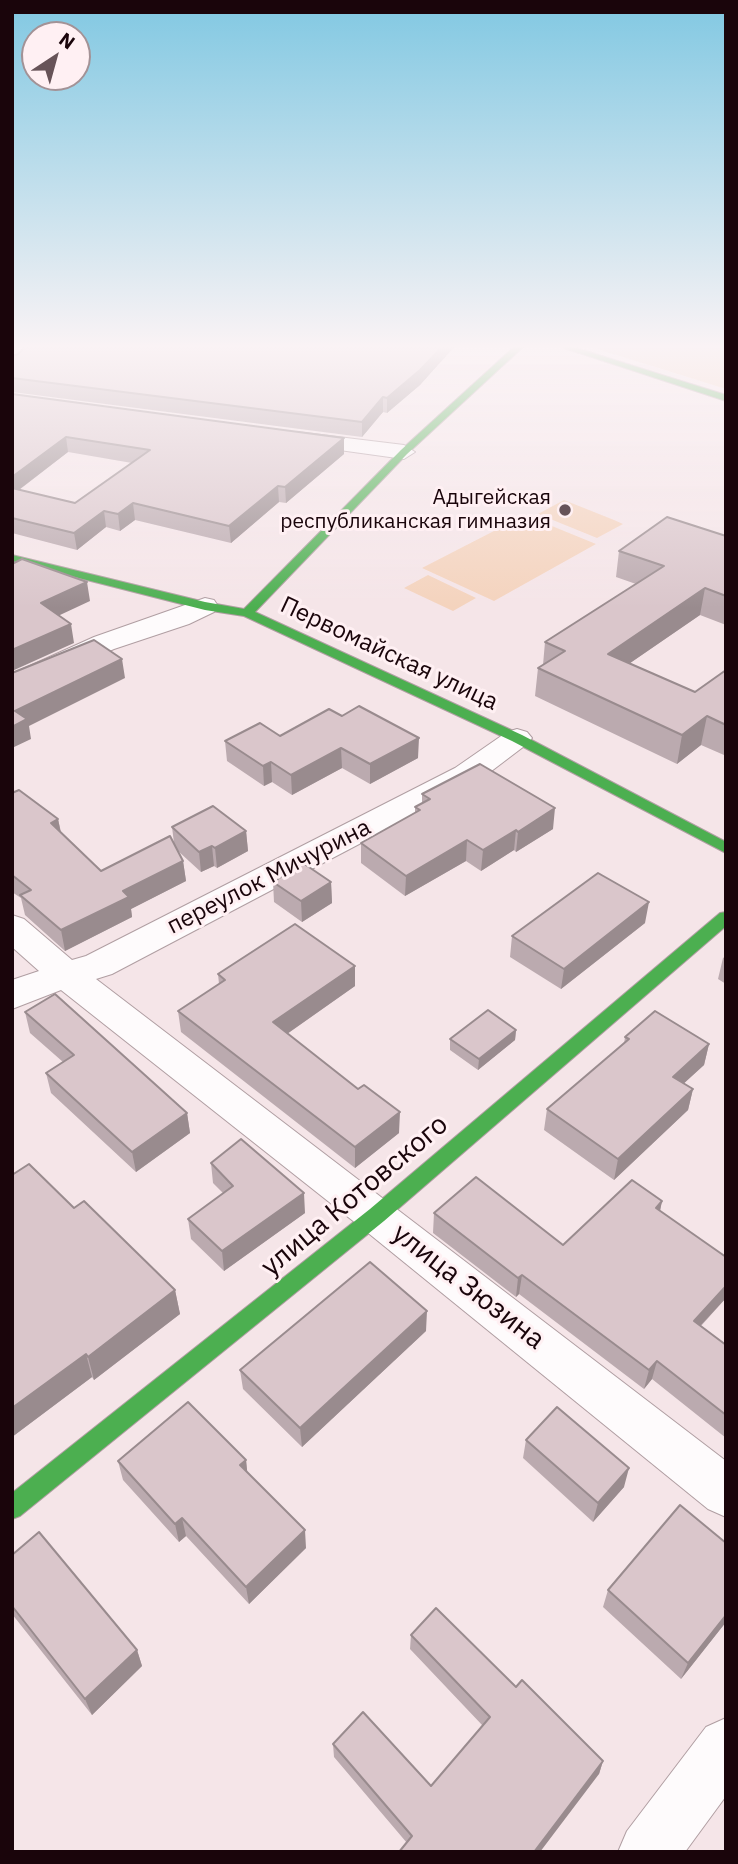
<!DOCTYPE html>
<meta charset="utf-8">
<style>
body{margin:0}
#map{position:relative;width:738px;height:1864px;overflow:hidden;background:#f5e5e8;font-family:"IBM Plex Sans",sans-serif}
canvas{display:block}
.frame{position:absolute;inset:0;border:14px solid #1a050b;pointer-events:none}
.north{position:absolute;left:21px;top:21px;width:70px;height:70px;box-sizing:border-box;background:#fff0f3;border:2px solid #a39296;border-radius:50%;rotate:36deg;font-size:19px;font-weight:700;line-height:28px;text-align:center;color:#1a050b}
.north::after{content:'';display:block;margin:auto;width:24px;height:32px;background:#675358;clip-path:polygon(50% 0,100% 100%,50% 72%,0 100%)}
</style>
<div id="map">
<canvas width="738" height="1864"></canvas>
<div class="frame"></div>
<div class="north">N</div>
</div>
<script>
const ctx = document.querySelector('canvas').getContext('2d');
ctx.lineJoin = 'round';
function fillPath(path, color) { ctx.fillStyle = color; ctx.fill(path, 'evenodd'); }
function strokePath(path, color, width, dash) { ctx.strokeStyle = color; ctx.lineWidth = width; ctx.lineCap = dash ? 'butt' : 'round'; ctx.setLineDash(dash || []); ctx.stroke(path); }
function write(font, color, halo, rows, align = 'center') {
  ctx.font = font + ' "IBM Plex Sans",sans-serif'; ctx.lineWidth = 6; ctx.setLineDash([]); ctx.textBaseline = 'middle'; ctx.strokeStyle = halo; ctx.fillStyle = color; for (const [text, x, y, turn = 0] of rows) {
    ctx.save(); ctx.translate(x, y); ctx.rotate((+turn || 0) * Math.PI / 180); ctx.textAlign = isNaN(turn) ? turn : align; if (halo) ctx.strokeText(text, 0, 0); ctx.fillText(text, 0, 0); ctx.restore();
  }
}
fillPath(new Path2D(`
 M591,347H726V389Z
 M564,500L614,520L623,524L597,538L538,514Z
 M525,515L596,544L494,601L422,568Z
 M428,575L476,598L453,611L404,588Z`), '#f4d3bd');
const street = new Path2D(`
 M297,432L404,445L415,452L404,459L289,443L286,438L289,433Z
 M205,598L214,600L218,606L214,612L189,624L114,649L12,693V674L94,637Z
 M517,729L527,732L532,738L527,744L477,782L112,974L96,979L726,1461V1517L708,1509L362,1228L61,990L12,1009V980L39,971L12,947V915L24,919L72,960L86,956L455,768L507,732Z
 M726,1718V1796L685,1852H618L627,1831L706,1727Z`);
const fast = new Path2D(`
 M514,347H523L407,454L255,612L522,735L726,842V853L512,741L244,616L205,610L12,561V555L205,602L244,609L401,450Z
 M561,347H573L726,395V401Z
 M726,912V926L384,1221L20,1516L12,1519V1493L370,1209L720,913Z`);
strokePath(street, '#b09ea2', 2);
strokePath(fast, '#b09ea2', 2);
fillPath(street, '#fefbfc');
fillPath(fast, '#4caf50');
fillPath(new Path2D(`
 M25,347H454L420,385L387,413L383,412L362,437L12,392V356L18,354Z
 M12,394L344,438V454L286,503L279,502L231,543L135,520L120,531L106,527L77,550L12,533ZM68,452L132,463L75,503L19,490Z
 M726,536V625L700,615L630,663L695,692L726,670V753L724,755L701,745L677,764L535,696L538,668L543,665L545,642L636,584L616,577L619,551Z
 M280,736L418,758L370,784L342,768L292,795L272,782L264,786L227,761L225,741Z
 M12,793L58,819L61,832L101,871L174,843L172,827L246,831L248,851L217,868L214,866L201,872L178,851L183,861L186,881L131,909L132,917L65,951L25,915L21,898L12,892Z
 M422,794L553,829L516,852L514,850L481,871L466,861L405,896L361,863V843L415,813V807L422,803Z
 M273,882H331L332,903L302,922L274,902Z
 M645,923L561,989L510,957L512,936Z
 M726,956V984L718,979L723,958Z
 M355,966V986L287,1034L399,1133L355,1168L181,1032L178,1011L219,984L218,974Z
 M25,1012L187,1113L190,1133L136,1172L51,1093L46,1073L63,1062L30,1033Z
 M516,1030L515,1040L478,1070L450,1050V1039Z
 M625,1037L709,1044L704,1065L684,1083L693,1089L688,1110L614,1180L544,1130L547,1109L624,1044Z
 M211,1163L305,1213L224,1271L191,1239L188,1219L223,1193L213,1183Z
 M12,1175L74,1208L175,1290L180,1314L94,1380L92,1377L12,1437Z
 M662,1201L660,1211L726,1298L701,1326L726,1345V1438L652,1379L644,1389L519,1294L516,1297L433,1233L434,1213L563,1245Z
 M426,1331L302,1447L243,1389L240,1370Z
 M526,1440L624,1487L593,1522L523,1458Z
 M246,1460L247,1472L306,1548L249,1604L186,1536L179,1542L123,1480L118,1461Z
 M12,1555L137,1650L142,1666L92,1715L12,1614Z
 M608,1590L726,1622L681,1679L603,1607Z
 M411,1635L516,1687L603,1761L599,1774L407,1843L334,1757L333,1744L431,1786L483,1726L410,1649Z`), '#bbaaaf');
fillPath(new Path2D(`
 M442,347H454L420,385L387,413V398Z
 M383,397V412L362,437V422Z
 M66,437L68,452L12,495V477Z
 M344,438V454L286,503L285,487Z
 M278,486L279,502L231,543L229,526Z
 M133,503L135,520L120,531L118,514Z
 M104,511L106,527L77,550L74,533Z
 M87,582L90,601L45,622L41,603Z
 M705,588L700,615L604,681L608,654Z
 M71,624L74,643L12,671V650Z
 M122,659L125,678L29,726L31,739L12,748V727L15,711Z
 M707,716L701,745L677,764L682,735Z
 M419,738L418,758L370,784V764Z
 M341,748L342,768L292,795L291,775Z
 M271,762L272,782L264,786L263,766Z
 M555,808L553,829L516,852L518,832Z
 M58,819L62,839L51,823Z
 M516,830L514,850L481,871L483,850Z
 M246,831L248,851L217,868L215,848Z
 M467,840L466,861L405,896L406,876Z
 M212,846L214,866L201,872L199,852Z
 M183,861L186,881L131,909L132,917L65,951L61,930L123,891Z
 M331,882L332,903L302,922L301,901Z
 M649,902L645,923L561,989L564,969Z
 M355,966V986L274,1043L273,1022Z
 M516,1030L515,1040L478,1070L479,1059Z
 M709,1044L704,1065L669,1097L673,1077Z
 M693,1089L688,1110L614,1180L618,1159Z
 M400,1112L399,1133L355,1168V1147Z
 M187,1113L190,1133L136,1172L132,1152Z
 M304,1193L305,1213L224,1271L222,1251Z
 M662,1201L658,1220L656,1208Z
 M522,1275L519,1294L516,1297L518,1278Z
 M726,1286V1298L688,1339L694,1321Z
 M175,1290L180,1314L94,1380L88,1357Z
 M427,1311L426,1331L302,1447L300,1428Z
 M86,1354L92,1377L12,1437V1408Z
 M657,1361L652,1379L644,1389L649,1370Z
 M246,1460L248,1479L240,1465Z
 M629,1468L624,1487L593,1522L598,1503Z
 M182,1518L186,1536L179,1542L175,1524Z
 M305,1530L306,1548L249,1604L246,1587Z
 M726,1615V1622L681,1679L688,1663Z
 M137,1650L142,1666L92,1715L85,1699Z
 M603,1761L599,1774L540,1852H534Z`), '#998b8e');
const building = new Path2D(`
 M25,347H442L420,370L387,398L383,397L362,422L12,378V356L18,354Z
 M12,394L344,438L285,487L278,486L229,526L133,503L118,514L104,511L74,533L12,518V488L75,503L150,450L66,437L12,477Z
 M667,517L726,536V596L705,588L608,654L695,692L726,670V725L707,716L682,735L538,668L565,651L545,642L664,566L619,551Z
 M22,559L87,582L41,603L71,624L12,650V564Z
 M94,640L122,659L15,711L27,719L12,727V673Z
 M359,706L419,738L370,764L341,748L291,775L271,762L263,766L225,741L260,723L280,736L329,709L342,716Z
 M480,764L555,808L518,832L516,830L483,850L467,840L406,876L361,843L420,810L415,807L430,799L422,794Z
 M19,790L58,819L51,823L101,871L170,836L183,861L123,891L129,897L61,930L20,895L31,890L12,875V793Z
 M213,806L246,831L215,848L212,846L199,852L172,827Z
 M303,863L331,882L301,901L273,882Z
 M598,873L649,902L564,969L512,936Z
 M295,924L355,966L273,1022L358,1089L364,1085L400,1112L355,1147L178,1011L225,980L218,974Z
 M55,994L187,1113L132,1152L46,1073L74,1055L25,1012Z
 M488,1010L516,1030L479,1059L450,1039Z
 M655,1011L709,1044L673,1077L693,1089L618,1159L547,1109L629,1039L625,1037Z
 M241,1139L304,1193L222,1251L188,1219L233,1186L211,1163Z
 M29,1164L74,1208L84,1201L175,1290L88,1357L86,1354L12,1408V1175Z
 M476,1177L563,1245L632,1180L662,1201L656,1208L726,1257V1286L694,1321L726,1345V1415L657,1361L649,1370L522,1275L518,1278L434,1213Z
 M370,1262L427,1311L300,1428L240,1370Z
 M188,1402L246,1460L240,1465L305,1530L246,1587L182,1518L175,1524L118,1461Z
 M557,1407L629,1468L598,1503L526,1440Z
 M680,1505L726,1543V1615L688,1663L608,1590Z
 M39,1532L137,1650L85,1699L12,1606V1555Z
 M436,1608L516,1687L522,1680L603,1761L534,1852H399L412,1836L333,1744L363,1712L431,1786L490,1717L411,1635Z`);
fillPath(building, '#dac6cb');
strokePath(building, '#998b8e', 2);
const sky = ctx.createLinearGradient(0, 0, 0, 608);
sky.addColorStop(0, '#81c8e2');
sky.addColorStop(0.57, '#faf3f5');
sky.addColorStop(1, '#faf3f500');
ctx.fillStyle = sky;
ctx.fillRect(0, 0, 738, 608);
for (const [x, y, r, color] of [
 [565,510,7,"#675358"]
]) { const dot = new Path2D(); dot.arc(x, y, r, 0, 2 * Math.PI); ctx.fillStyle = color; ctx.fill(dot); strokePath(dot, '#fff0f3', 2.5); }
write('21px', '#1a050b', '#fff0f3', [
 ["Адыгейская",551,498],
 ["республиканская гимназия",551,522]
], 'right');
write('24px', '#1a050b', '#fff0f3', [
 ["Первомайская улица",389,654,25],
 ["переулок Мичурина",269,877,-27]
]);
write('28px', '#1a050b', '#fff0f3', [
 ["улица Котовского",355,1196,-40],
 ["улица Зюзина",468,1287,38]
]);
</script>
